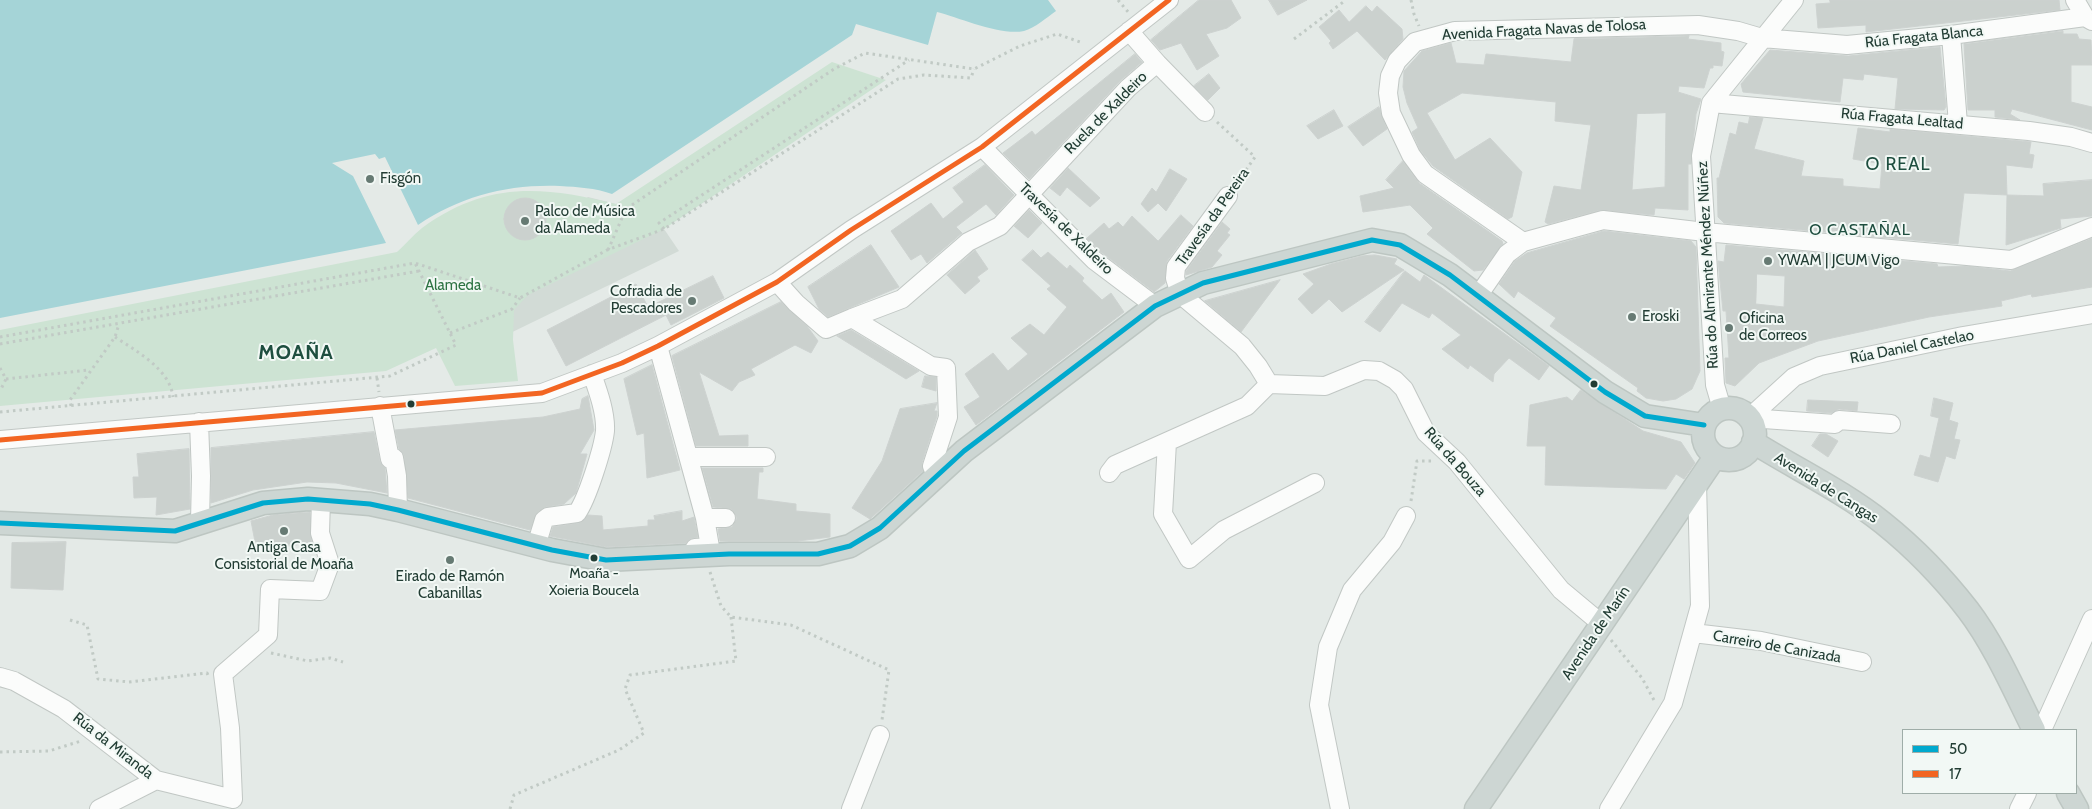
<!DOCTYPE html>
<meta charset="utf-8">
<style>
body{margin:0}
#map{position:relative;width:2092px;height:809px;overflow:hidden;background:#e4eae7;font-family:Cabin,sans-serif}
canvas{display:block}
.legend{position:absolute;left:1902px;top:729px;width:175px;height:65px;box-sizing:border-box;background:#f2f8f5;border:1px solid #9fada8;margin:0;padding:6px 9px;list-style:none;font-size:15px;color:#223d34}
.legend li{display:flex;align-items:center;gap:10px;height:25px}
.legend b{width:25px;border:1px solid #9fada8}
</style>
<div id="map">
<canvas width="2092" height="809"></canvas>
<ul class="legend">
<li><b style="height:6px;background:#00a9ce"></b>50</li>
<li><b style="height:6px;background:#f26522"></b>17</li>
</ul>
</div>
<script>
const ctx = document.querySelector('canvas').getContext('2d');
ctx.lineJoin = 'round';
function fillPath(path, color) { ctx.fillStyle = color; ctx.fill(path, 'evenodd'); }
function strokePath(path, color, width, dash) { ctx.strokeStyle = color; ctx.lineWidth = width; ctx.lineCap = dash ? 'butt' : 'round'; ctx.setLineDash(dash || []); ctx.stroke(path); }
function write(font, color, halo, rows, align = 'center') {
  ctx.font = font + ' Cabin,sans-serif'; ctx.lineWidth = 4; ctx.setLineDash([]); ctx.textBaseline = 'middle'; ctx.strokeStyle = halo; ctx.fillStyle = color; for (const [text, x, y, turn = 0] of rows) {
    ctx.save(); ctx.translate(x, y); ctx.rotate((+turn || 0) * Math.PI / 180); ctx.textAlign = isNaN(turn) ? turn : align; if (halo) ctx.strokeText(text, 0, 0); ctx.fillText(text, 0, 0); ctx.restore();
  }
}
fillPath(new Path2D(`
 M588,197L616,204L664,229L679,251L496,340L532,249Z`), '#d2dbd6');
fillPath(new Path2D(`
 M832,62L886,80L664,229L528,295L514,310L513,340L518,381L455,386L436,348L386,371L0,406V330L397,252C405,245 413,235 422,228C487,181 542,186 616,204Z`), '#cde3d3');
fillPath(new Path2D(`
 M0,0H1048L1056,11C1046,18 1035,28 1024,31C1001,36 960,18 937,12L928,45L856,24L852,35L612,194C595,188 578,187 560,186C508,184 461,196 418,225L385,157L379,159L375,154L332,163L353,176L386,243L0,318Z`), '#a5d4d7');
const building = new Path2D(`
 M1199,0H1231L1241,18L1227,28L1206,34L1219,56L1197,70L1181,43L1160,50L1151,40Z
 M1269,0H1307L1278,15Z
 M1830,0H2059L2060,10L1866,32V25L1818,28L1816,4L1830,3Z
 M1366,6L1372,12L1377,6L1402,29L1403,39L1385,60L1357,31L1333,49L1329,43L1331,41L1319,27L1339,10L1349,22Z
 M2063,31V34H2077L2079,39L2091,40L2092,65H2071V102L2092,107V130L2012,109L2010,114L2020,120L1995,117V110H1968L1964,44Z
 M1689,36L1688,39L1721,43V51L1724,52L1722,66L1713,65V68H1710L1704,88L1679,86L1678,92L1701,99L1696,114L1691,164H1688V210L1655,208L1654,215L1601,210L1548,224L1545,222L1554,186L1581,190L1591,125L1555,121L1556,102L1462,93L1427,113L1455,160L1490,138L1522,172L1512,217L1508,219L1433,166L1420,150L1412,132L1418,128L1407,103L1403,87L1404,71L1422,51L1451,43L1456,63L1484,65L1486,54L1571,62L1574,39ZM1666,113L1665,187L1632,190L1637,114Z
 M1940,47L1946,107L1944,110L1895,109L1898,78L1864,74L1863,80L1843,78L1840,102L1743,92L1741,84L1770,50L1848,56Z
 M1135,54L1142,62L1120,81L1029,179L1003,153L1032,131L1035,135Z
 M1209,74L1220,88L1208,100L1194,86Z
 M1379,107L1387,129L1363,146L1348,127Z
 M1334,110L1343,126L1318,139L1307,126Z
 M1750,117L1763,118L1754,149L1804,161L1801,176L1843,179V186L1880,189L1882,164L1853,159L1858,128L1890,132V129L2031,142L2029,154L2034,155L2032,168L2006,165L2007,195L1964,193L1958,244L1724,223L1718,217L1717,178H1719L1730,133L1736,135L1739,122L1748,124Z
 M1403,161L1419,183L1502,241L1503,244L1483,270L1474,271L1427,234L1433,228L1410,205L1363,212L1360,196L1394,188L1386,180Z
 M985,165L1014,195L996,215L986,204L956,227L962,233L927,263L921,254L911,260L891,231L931,203L943,219L964,202L953,188Z
 M1068,168L1100,198L1090,207L1067,187L1060,196L1050,188Z
 M1170,169L1187,179L1166,211L1158,203L1148,212L1141,204L1152,188L1156,192Z
 M2092,180V216L2060,219L2061,228L2006,245L2007,195L2044,196L2043,184Z
 M504 219a21 21 0 1 1 42 0a21 21 0 1 1-42 0Z
 M1029,210L1042,223L1028,238L1014,226Z
 M1181,215L1193,226L1167,261L1165,283L1154,292L1101,252L1087,238L1104,223L1109,229L1118,222L1123,227L1132,216L1158,241Z
 M1222,222L1230,229L1227,233L1230,235L1217,251L1222,255L1212,267L1186,275V271Z
 M1604,231L1691,241L1696,247L1700,371L1692,389L1676,399L1663,401L1646,398L1637,391L1638,388L1550,326L1556,318L1518,291L1514,298L1499,284L1515,261L1527,253Z
 M2092,238V287L2032,297L2031,294L2001,301L2002,306L1929,317L1818,341L1759,363L1735,386L1726,383L1725,358H1729L1726,311H1723L1718,261L1724,262L1726,245L1937,264L1938,267L1965,266L2010,271ZM1757,274L1785,276L1784,307L1756,304Z
 M871,245L899,287L828,317L819,309L808,287Z
 M975,250L988,269L977,277L980,281L965,294L947,275Z
 M1033,250L1041,258L1048,252L1067,269L1070,265L1084,278L1082,281L1102,300L1111,293L1124,312L976,425L964,407L980,397L965,374L993,353L1008,371L1028,354L1011,338L1030,324L1044,335L1067,307L1047,289L1051,286L1022,260Z
 M1375,255L1397,259L1394,264L1404,270L1342,312L1329,299L1312,314L1298,299L1314,284L1303,274L1331,264L1362,256Z
 M1405,271L1420,282L1424,275L1549,366L1539,380L1509,358L1494,374L1493,382L1470,365L1468,369L1442,349L1461,335L1432,313L1429,318L1402,303L1380,332L1365,322Z
 M713,276L724,298L671,325L666,315L566,366L547,330L636,284L648,307Z
 M1280,280L1241,332L1205,301Z
 M781,302L807,326L818,341L811,353L795,345L751,369L755,375L739,382L732,391L699,372L719,436L748,435V446H696L672,356Z
 M851,330L919,371L906,379L837,336Z
 M652,365L680,470L647,478L644,433L637,435L624,379Z
 M925,376L936,377V391L922,387Z
 M1581,390L1643,431L1681,442L1695,463L1684,479L1676,474L1666,489L1545,485L1546,446H1527L1530,405L1567,397L1572,401Z
 M588,396L594,430L580,454H587L576,493L564,504L546,507L538,512L530,530L408,498L404,456L399,449L395,430L543,417L580,409L582,399Z
 M1934,398L1953,403L1949,420L1958,423L1954,439L1960,440L1955,459L1946,456L1938,482L1914,475L1920,455L1930,458L1939,418L1931,416Z
 M1808,400L1858,402L1857,411L1839,409L1831,413L1807,411Z
 M937,403L934,411H937V416L922,463L923,471L870,519L852,508L882,461L900,409Z
 M374,432L380,461L385,468L387,493L336,483L307,482L253,490L211,503V448Z
 M1820,434H1826L1838,441L1828,457L1812,446Z
 M189,449L190,509L156,515L157,497L134,498L133,477H139L137,454Z
 M702,468H763V472H759L757,499L796,504V511L830,514V537L798,541H720L718,529L732,527L737,518L731,509L713,507Z
 M682,511V521L694,517L698,537L690,539L686,543L606,547L550,536L553,527L579,523L588,515L602,516L603,530L648,526V520H655L654,516Z
 M310,512L312,542L257,552L251,521L273,515Z
 M66,542L63,590L11,588L12,543Z`);
fillPath(building, '#cbd1ce');
strokePath(building, '#cdd2d0', 1);
const minor = new Path2D(`
 M2075,0L2085,17L2092,21
 M1951,35L1958,124
 M1157,63L1205,112
 M1711,103L2029,131L2071,137L2092,143
 M982,147L1094,260L1155,306
 M1228,196L1176,267L1175,278L1180,294L1242,346L1258,366L1269,384
 M1523,242L1425,174L1411,155L1391,113L1388,93L1390,76L1397,61L1415,42L1455,31L1698,25L1738,31L1762,38L1847,45L1951,35L2085,17
 M777,282L796,303L826,329L852,318L931,366L946,368L948,417L932,466L936,476
 M1478,296L1507,254L1523,242L1603,220L1705,232L2011,260L2092,227
 M852,318L902,299L968,242L1000,226L1128,88L1157,63L1129,31
 M658,346L705,518L710,547L695,548V551
 M1269,384L1325,386L1364,370L1379,371L1395,380L1404,389L1426,433L1457,462L1561,590L1603,625
 M380,406L390,459L394,458L397,476L398,510
 M1722,409L1715,385L1701,156L1711,103L1794,0
 M1749,418L1794,377L1820,366L1963,336L2092,314
 M1749,418L1835,424L1839,420L1891,424
 M199,422L201,476L200,522
 M0,440L542,393L622,363L658,346L777,282L851,230L982,147L1169,0
 M1167,442L1163,514L1189,559L1224,530L1315,483
 M689,457H766
 M1109,473L1115,465L1247,406L1269,384
 M705,518H726
 M536,546L544,520L548,517L577,513C587,499 603,449 605,431C606,413 598,391 592,374
 M1693,633L1761,641L1862,662
 M0,677L14,681L64,709L156,780L233,799
 M2042,730L2092,619
 M233,799L230,728L223,674L268,635L270,589L320,591L330,564L320,533L321,500
 M99,809L156,780
 M851,809L880,735
 M1340,809L1319,705L1328,647L1352,590L1392,542L1406,516
 M1609,809L1673,703L1700,606L1697,482
 M2019,809L2027,793`);
const major = new Path2D(`
 M1703 434a26 26 0 1 1 52 0a26 26 0 1 1-52 0Z
 M1753,442C1796,469 1843,491 1883,523C1913,547 1944,579 1968,610C1994,644 2015,692 2034,730
 M0,523L175,531L263,503L308,499L370,504L398,510L552,550L606,560L729,554H818L850,546L880,528L964,451L1155,306L1203,283L1372,240L1400,245L1450,275L1605,392L1645,416L1704,425
 M2068,793L2077,809
 M1476,809L1715,457`);
strokePath(minor, '#c1c7c4', 20);
strokePath(major, '#bdc6c2', 25);
strokePath(new Path2D(`
 M1118,0L1129,13
 M1411,0L1414,14L1419,26
 M1294,39L1346,0
 M1217,122L1255,157L1237,183
 M664,229L659,223L909,60
 M608,250L626,209L834,69L865,53L974,69L1020,46L1057,34L1083,43
 M450,333L512,309L520,298
 M0,337L415,263L520,298L607,250L664,229L898,79L924,75L971,78L974,69
 M115,337C136,351 170,369 173,397
 M0,344L419,271
 M0,368L6,379L0,391
 M377,378L379,392
 M6,379L89,370
 M71,406L70,400L115,337L119,324
 M0,412L390,376L456,345L415,263
 M1411,501L1417,461H1433
 M710,572L721,606L731,617L791,625L889,670L882,720
 M70,620L87,625L98,679L129,682L207,673L208,675
 M1611,640L1642,678L1655,702
 M271,653L308,661L330,658L343,662
 M0,752L49,751L81,741
 M510,809L514,795L619,750L644,733L625,689L630,675L736,661L731,617`), '#c1cac5', 3, [2.5, 4]);
strokePath(minor, '#fbfcfb', 18);
strokePath(major, '#cdd6d3', 22);
strokePath(new Path2D(`
 M0,523L175,531L263,503L308,499L370,504L398,510L552,550L606,560L729,554H818L850,546L880,528L964,451L1155,306L1203,283L1372,240L1400,245L1450,275L1605,392L1645,416L1704,425`), '#00a9ce', 5);
strokePath(new Path2D(`
 M0,440L542,393L622,363L658,346L777,282L851,230L982,147L1169,0`), '#f26522', 5);
for (const [x, y, r, color] of [
 [370,179,5,"#667a73"],
 [525,221,5,"#667a73"],
 [1768,261,5,"#667a73"],
 [692,301,5,"#667a73"],
 [1632,317,5,"#667a73"],
 [1729,328,5,"#667a73"],
 [1594,384,4.5,"#223d34"],
 [411,404,4.5,"#223d34"],
 [284,531,5,"#667a73"],
 [594,558,4.5,"#223d34"],
 [450,560,5,"#667a73"]
]) { const dot = new Path2D(); dot.arc(x, y, r, 0, 2 * Math.PI); ctx.fillStyle = color; ctx.fill(dot); strokePath(dot, '#f2f8f5', 2); }
write('14px', '#223d34', '#f2f8f5', [
 ["Moaña -",594,574],
 ["Xoieria Boucela",594,591]
]);
write('15px', '#223d34', '#f2f8f5', [
 ["Avenida Fragata Navas de Tolosa",1544,30,-3],
 ["Rúa Fragata Blanca",1924,37,-6],
 ["Ruela de Xaldeiro",1106,113,-45],
 ["Rúa Fragata Lealtad",1902,119,5],
 ["Travesía da Pereira",1213,217,-55],
 ["Travesía de Xaldeiro",1066,229,44],
 ["Rúa do Almirante Méndez Núñez",1708,265,-93],
 ["Rúa Daniel Castelao",1912,347,-11],
 ["Rúa da Bouza",1455,462,49],
 ["Avenida de Cangas",1826,488,32],
 ["Avenida de Marín",1596,633,-56],
 ["Carreiro de Canizada",1777,647,10],
 ["Rúa da Miranda",113,746,38]
]);
write('15px', '#223d34', '#f2f8f5', [
 ["Fisgón",380,179],
 ["Palco de Música",535,212],
 ["da Alameda",535,229],
 ["YWAM | JCUM Vigo",1778,261],
 ["Cofradia de",682,292,"right"],
 ["Pescadores",682,309,"right"],
 ["Eroski",1642,317],
 ["Oficina",1739,319],
 ["de Correos",1739,336],
 ["Antiga Casa",284,548,"center"],
 ["Consistorial de Moaña",284,565,"center"],
 ["Eirado de Ramón",450,577,"center"],
 ["Cabanillas",450,594,"center"]
], 'left');
write('15px', '#2d7343', '#f2f8f5', [
 ["Alameda",453,286]
]);
ctx.letterSpacing = '1px';
write('16px', '#1e4e3f', '#f2f8f5', [
 ["O CASTAÑAL",1860,230]
]);
ctx.letterSpacing = '0px';
ctx.letterSpacing = '1px';
write('18px', '#1e4e3f', '#f2f8f5', [
 ["O REAL",1898,165]
]);
ctx.letterSpacing = '0px';
ctx.letterSpacing = '1px';
write('bold 20px', '#1e4e3f', '#f2f8f5', [
 ["MOAÑA",296,353]
]);
ctx.letterSpacing = '0px';
</script>
